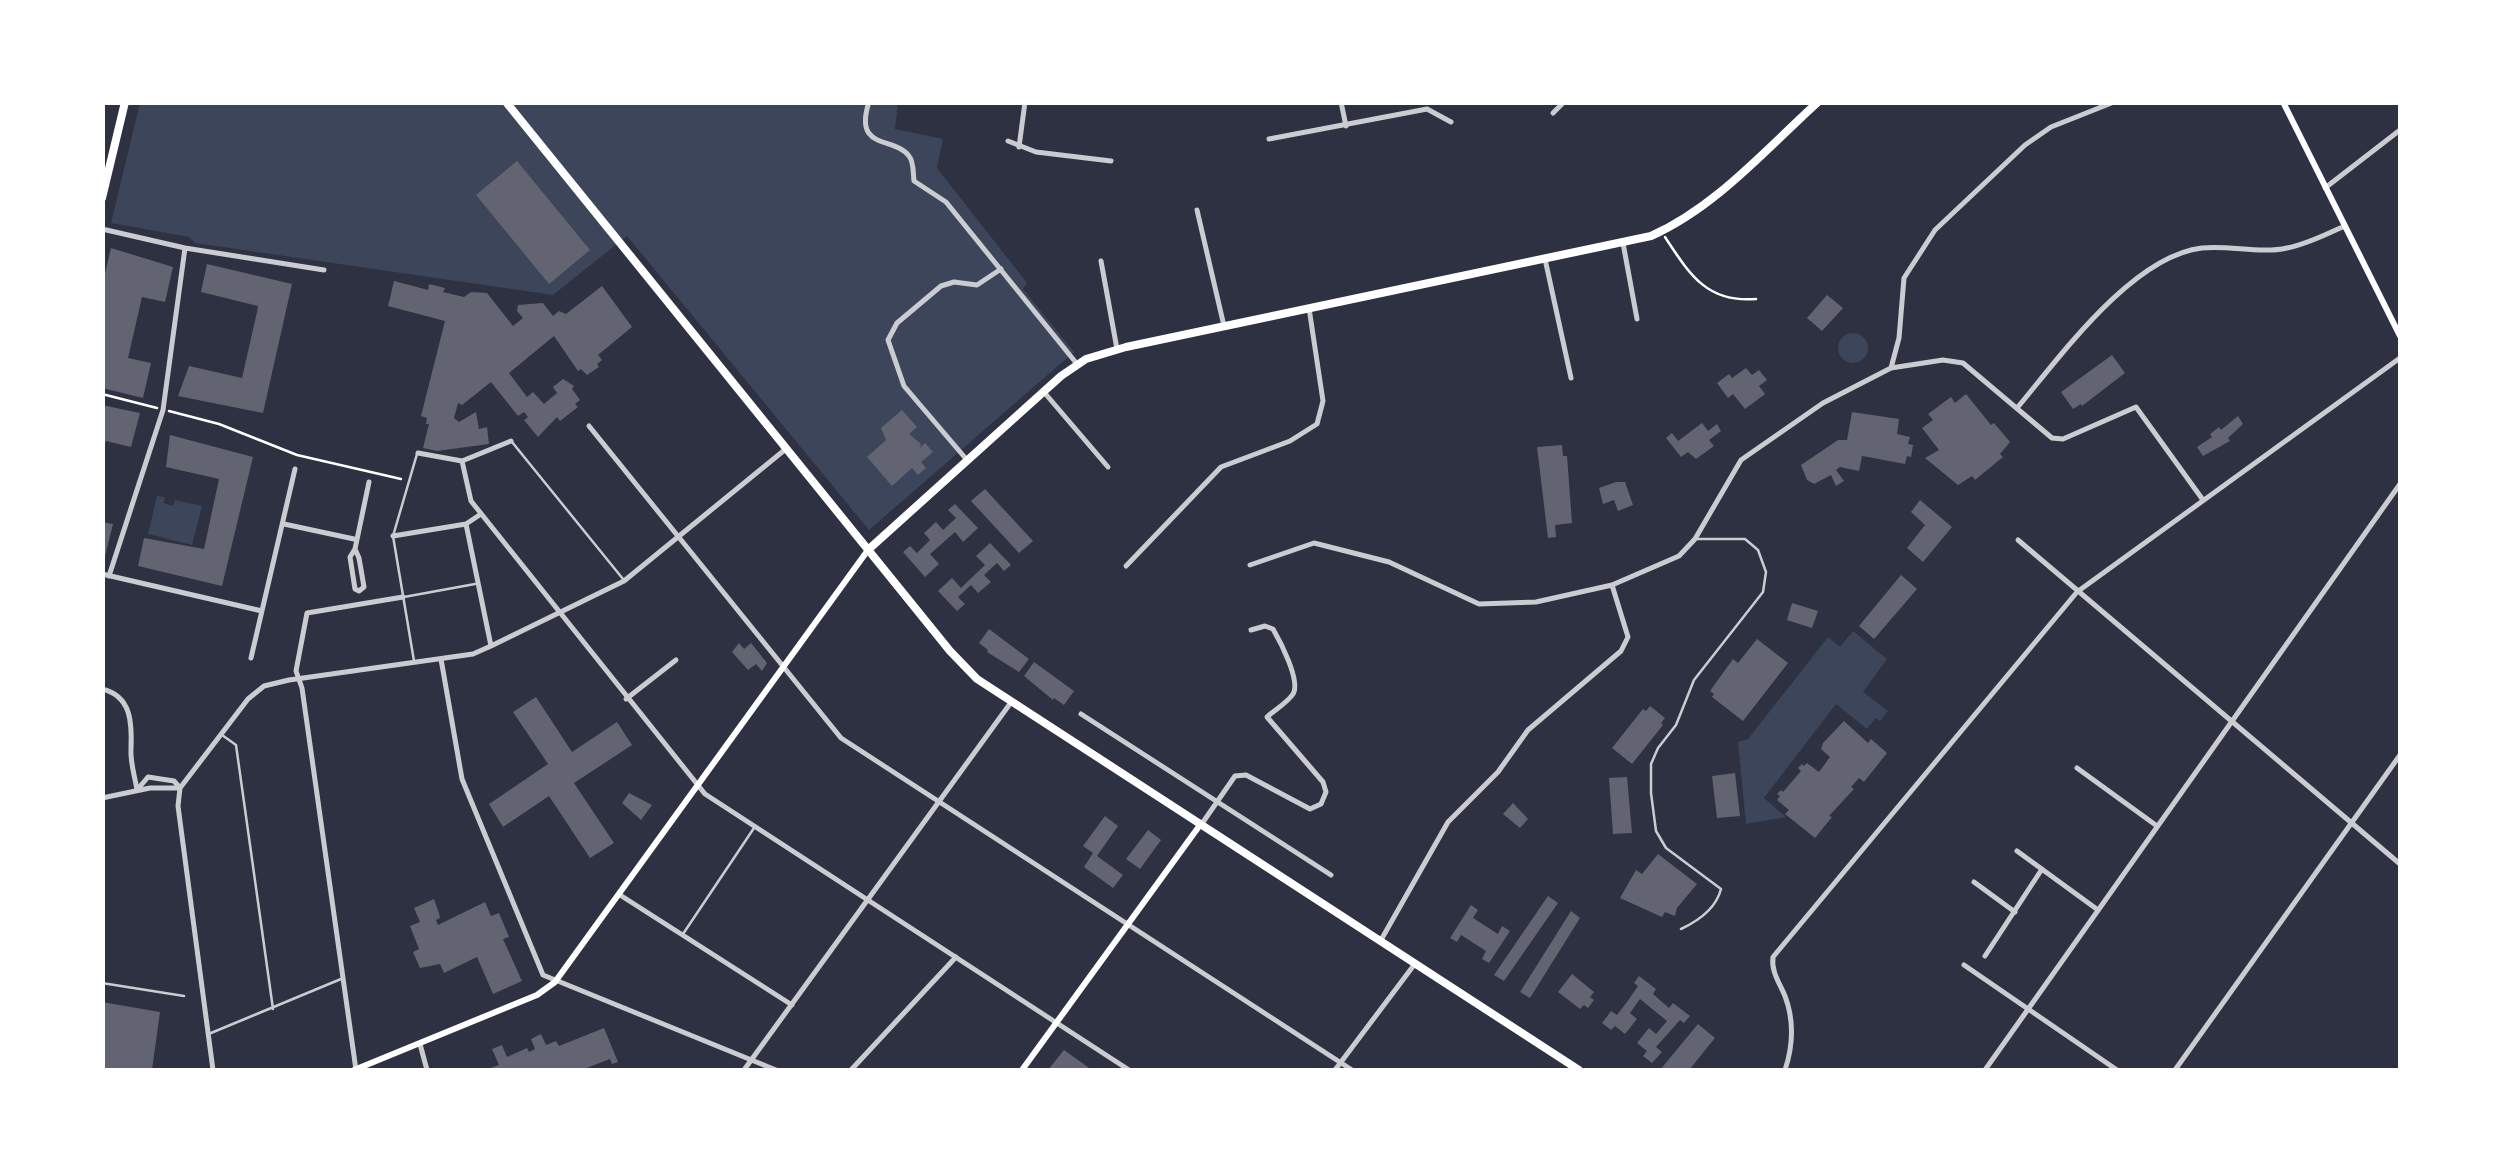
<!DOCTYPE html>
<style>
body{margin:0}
#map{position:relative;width:2503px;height:1173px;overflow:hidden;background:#2d3142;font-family:Overpass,sans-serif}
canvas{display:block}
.frame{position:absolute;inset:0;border:105px solid #fff;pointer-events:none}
</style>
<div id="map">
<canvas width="2503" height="1173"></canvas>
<div class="frame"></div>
</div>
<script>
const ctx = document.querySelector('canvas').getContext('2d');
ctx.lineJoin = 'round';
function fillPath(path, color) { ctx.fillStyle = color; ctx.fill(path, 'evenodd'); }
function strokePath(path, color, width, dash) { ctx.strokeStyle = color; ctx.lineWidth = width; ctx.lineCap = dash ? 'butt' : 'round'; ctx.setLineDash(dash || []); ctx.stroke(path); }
fillPath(new Path2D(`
 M140,103H898L895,129L943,139L937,168L1027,283L1023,289L1074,352L869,530L627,236L553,295L195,243L189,237L111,223Z
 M1838 348a15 15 0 1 1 30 0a15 15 0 1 1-30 0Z
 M157,496L165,497L164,503L173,506L175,500L202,506L192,545L148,534Z
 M1853,631L1887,659L1863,692L1888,711L1880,721L1876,718L1867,729L1836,704L1764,798L1786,817L1746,824L1738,742L1748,739L1828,637L1840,647Z`), '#3c4559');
fillPath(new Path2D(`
 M517,161L590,250L549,284L476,195Z
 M111,248L173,267L165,302L142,297L128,358L151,363L143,398L102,388V286Z
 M207,264L292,284L263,413L178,396L189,366L242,378L257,312L258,306L201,292Z
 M394,281L428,290L429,284L445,288L443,292L464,297L471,292L487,293L513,326L523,318L517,311L518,305L543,303L553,316L559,311L566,314L602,286L632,327L598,355L602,360L597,364L599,367L587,375L581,369L578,371L554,336L509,373L527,397L533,392L544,404L557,393L553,387L563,379L574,386L572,389L580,400L575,404L578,407L560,421L557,417L538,437L524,420L528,417L524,412L518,416L491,382L462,405L458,403L454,418L459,422L476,412L479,429L487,427L489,444L437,451L423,448L429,424H426L427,418L421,416L445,321L388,306Z
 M1827,295L1843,308L1822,331L1807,318Z
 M2112,355L2125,373L2082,406L2081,404L2073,409L2061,392Z
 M1746,368L1752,375L1759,370L1767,380L1759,386L1765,394L1745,409L1733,394L1728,398L1717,383L1729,374L1732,378Z
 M1966,394L1991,425L1994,423L2010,442L2000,454L2003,457L1975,480L1972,476L1958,485L1925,458L1939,450L1922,428L1933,420L1928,414L1951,397L1955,403Z
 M102,405L140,413L131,447L106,441L102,450Z
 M902,410L917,427L909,434L921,444L920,448L925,443L933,452L921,462L926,468L918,475L912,468L892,486L867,457L886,440L881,428Z
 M1852,412L1899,419L1897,434L1910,437L1908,444L1913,445L1911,457L1907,456L1905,464L1862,456L1859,471L1840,467L1836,470L1844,481L1836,486L1831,475L1814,484L1807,480L1801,465L1838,440H1847Z
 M2238,416L2243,424L2228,438L2230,441L2203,456L2197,447L2212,437L2210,434L2219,427L2221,430Z
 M1702,423L1708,431L1717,424L1721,431L1709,440L1714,446L1696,459L1688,452L1681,457L1666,438L1672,433L1678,441Z
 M170,435L253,457L222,586L138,566L144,538L204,549L219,479L166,467Z
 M1562,445L1563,456H1567L1572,523L1555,525L1556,537L1548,538L1537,447Z
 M1616,482H1625L1633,505L1618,511L1614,500L1603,504L1599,488Z
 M985,489L1033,541L1019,553L971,501Z
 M1920,500L1952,527L1923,562L1907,548L1925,525L1911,512Z
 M955,504L978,528L963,542L955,532L937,548L930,554L939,564L925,577L903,552L910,546L917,553L930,540L924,533L936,522L943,530L956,518L948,510Z
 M102,522L113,524L104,560H102Z
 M990,543L1011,565L1004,571L997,563L984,575L991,582L978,593L971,585L958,597L965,604L957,611L938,591L952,578L961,588L967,582L985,565L976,556Z
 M1901,575L1917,589L1874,639L1859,626Z
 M1792,603L1818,611L1812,628L1787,620Z
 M989,629L1029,659L1019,672L987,652L988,650L979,643Z
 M1757,639L1788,663L1743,721L1712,697L1714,694L1710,691L1733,659L1738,663Z
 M739,643L744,649L751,643L767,663L762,671L756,664L748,670L732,652Z
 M1034,662L1074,691L1064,705L1054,698L1053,700L1024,676Z
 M536,697L572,752L617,722L632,745L574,783L614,843L590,858L549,796L503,827L489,804L548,764L513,712Z
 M1650,706L1665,718L1661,723L1663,725L1632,764L1612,748L1643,709L1646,711Z
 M1844,721L1868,743L1871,739L1887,753L1864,782L1859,778L1851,787L1854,789L1829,816L1832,817L1815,838L1785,814L1789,810L1777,800L1780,796L1777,794L1781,790L1783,792L1801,771L1798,768L1802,764L1804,766L1807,763L1819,772L1830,757L1821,749L1823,743Z
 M1735,773L1740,816L1717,818L1712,776Z
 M1627,777L1632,833L1613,834L1609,778Z
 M629,793L652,805L641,820L622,803Z
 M1513,803L1528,819L1520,828L1503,814Z
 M1105,816L1118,826L1097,856L1123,875L1113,888L1084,867L1093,853L1083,846Z
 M1148,830L1161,840L1140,869L1126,859Z
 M1658,854L1697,884L1677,908L1675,916L1665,912L1662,917L1620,898L1636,870L1642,874Z
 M1548,896L1558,903L1504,981L1494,975Z
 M434,899L439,913L440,918L436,920L438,925L485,902L491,916L499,913L509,937L503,939L522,981L493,994L477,957L444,973L440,964L420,968L413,952L419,949L410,926L420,922L414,908Z
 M1471,905L1478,910L1473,918L1498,934L1502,926L1510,931L1489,963L1482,959L1486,951L1461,935L1457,942L1450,938Z
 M1571,911L1580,918L1530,998L1520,992Z
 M1572,974L1594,992L1590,997L1594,1000L1588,1008L1584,1005L1580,1009L1558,992Z
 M1639,976L1656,989L1653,994L1669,1008L1673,1003L1690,1016L1684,1023L1680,1020L1656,1047L1662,1052L1652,1063L1643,1056L1647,1051L1637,1043L1649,1028L1656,1034L1667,1021L1640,999L1630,1013L1637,1019L1625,1034L1615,1026L1611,1030L1602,1023L1611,1011L1617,1015L1627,1002L1638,986L1634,983Z
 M102,1002L160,1012L152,1070H102Z
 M1698,1024L1715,1038L1689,1070H1660Z
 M604,1028L618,1062L612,1064L610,1059L581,1070H485L499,1065L492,1049L502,1045L507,1057L527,1048L529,1052L535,1049L531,1039L541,1034L546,1045L556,1041L559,1046Z
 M1064,1050L1092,1070H1048Z`), '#626471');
strokePath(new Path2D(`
 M1665,237C1690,275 1707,303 1756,299
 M102,394L157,408
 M169,411L219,424L297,455L401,479`), '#fff', 2.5);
strokePath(new Path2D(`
 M512,442L623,579
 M404,597L475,584
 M414,661L393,536L417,454
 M222,735L236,745L273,1009
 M1681,929C1698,921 1716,909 1721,889L1666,848L1656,831L1651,793V764L1658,748L1676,725L1694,680L1763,592L1766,572L1758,550L1745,539H1696
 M683,934L754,828
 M102,983L184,996
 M211,1033L341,979`), '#caccd0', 2.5);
strokePath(new Path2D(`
 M869,102C853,151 894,136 909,156C914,162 913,173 914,181L946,202L1077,364
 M1341,102L1346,126
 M1553,113L1564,102
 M1269,139L1427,109L1451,122
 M1008,141L1036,152L1111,161
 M1019,147L1025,102
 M1197,210L1224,326
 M102,229L185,248L324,270
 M1623,243L1637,319
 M1545,259L1571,378
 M1101,261L1117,349
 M1891,368L1899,338L1904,278L1935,230L2025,145L2051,127L2114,102
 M1043,391L1108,467
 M2017,408C2060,357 2132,256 2202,248C2230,245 2260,254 2287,248C2308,244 2326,234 2345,226
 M589,426L841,738L1352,1070
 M418,453L462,461L511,441
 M967,460L904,386L888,340L897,323L941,286L954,282L977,285L1001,269
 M462,461L471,501L705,794L1129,1070
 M284,524L354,539
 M466,524L491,646
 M393,536L466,524L481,514
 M2018,540L2400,864
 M355,549L359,558L364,587L359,591L355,589L350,557L355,549L369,482
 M1250,565L1314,543L1389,562L1479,604L1536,602L1612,585
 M1126,566L1221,467L1290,441L1317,424L1323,401L1309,308
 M102,574L262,611
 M109,576L163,410L185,248
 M251,658L295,469
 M441,659L462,779L543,975L776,1070
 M102,689C132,696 132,724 131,749C130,762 135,777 137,790
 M626,699L676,660
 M1081,714L1331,875
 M2077,768L2157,826
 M137,790L148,777L174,781L180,788
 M102,798L150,788H180
 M1201,825L1235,776L1246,775L1310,809L1321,804L1326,792L1323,782L1267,717C1275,710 1288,702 1293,694C1301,681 1280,641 1273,629L1265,626L1251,630
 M2017,851L2098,910
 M1974,882L2015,912
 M620,895L792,1005
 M1381,940L1448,822L1498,772L1528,730L1621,651L1628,637L1612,585L1679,556L1695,539L1741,460L1823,403L1891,368L1943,360L1963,363L2052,438L2063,439L2136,407L2203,500
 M1985,956L2042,869
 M1964,965L2117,1070
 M420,1044L427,1070
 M213,1070L178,806L180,788L248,699L264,686L289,680L473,654L491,646L624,581L787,448
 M356,1070L302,688L296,671L307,613L403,597
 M744,1070L1012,701
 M851,1070L956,957
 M1335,1070L1414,965
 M1785,1070C1793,1046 1794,1020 1785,996C1779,982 1771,971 1773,957L2077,592L2400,358
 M2175,1070L2400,755`), '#caccd0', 5);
strokePath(new Path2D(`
 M2325,188L2400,130
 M1985,1070L2400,484`), '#caccd0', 5);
strokePath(new Path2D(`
 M2283,102L2400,336
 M354,1070L537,995L555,982L868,550
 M1022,1070L1200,825`), '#fff', 6);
strokePath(new Path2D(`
 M102,198L125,102
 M869,549L1061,376L1086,359L1126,347L1651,236C1716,207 1766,149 1818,102`), '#fff', 8);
strokePath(new Path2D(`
 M506,102L950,651L977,679L1579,1070`), '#fff', 8);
</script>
